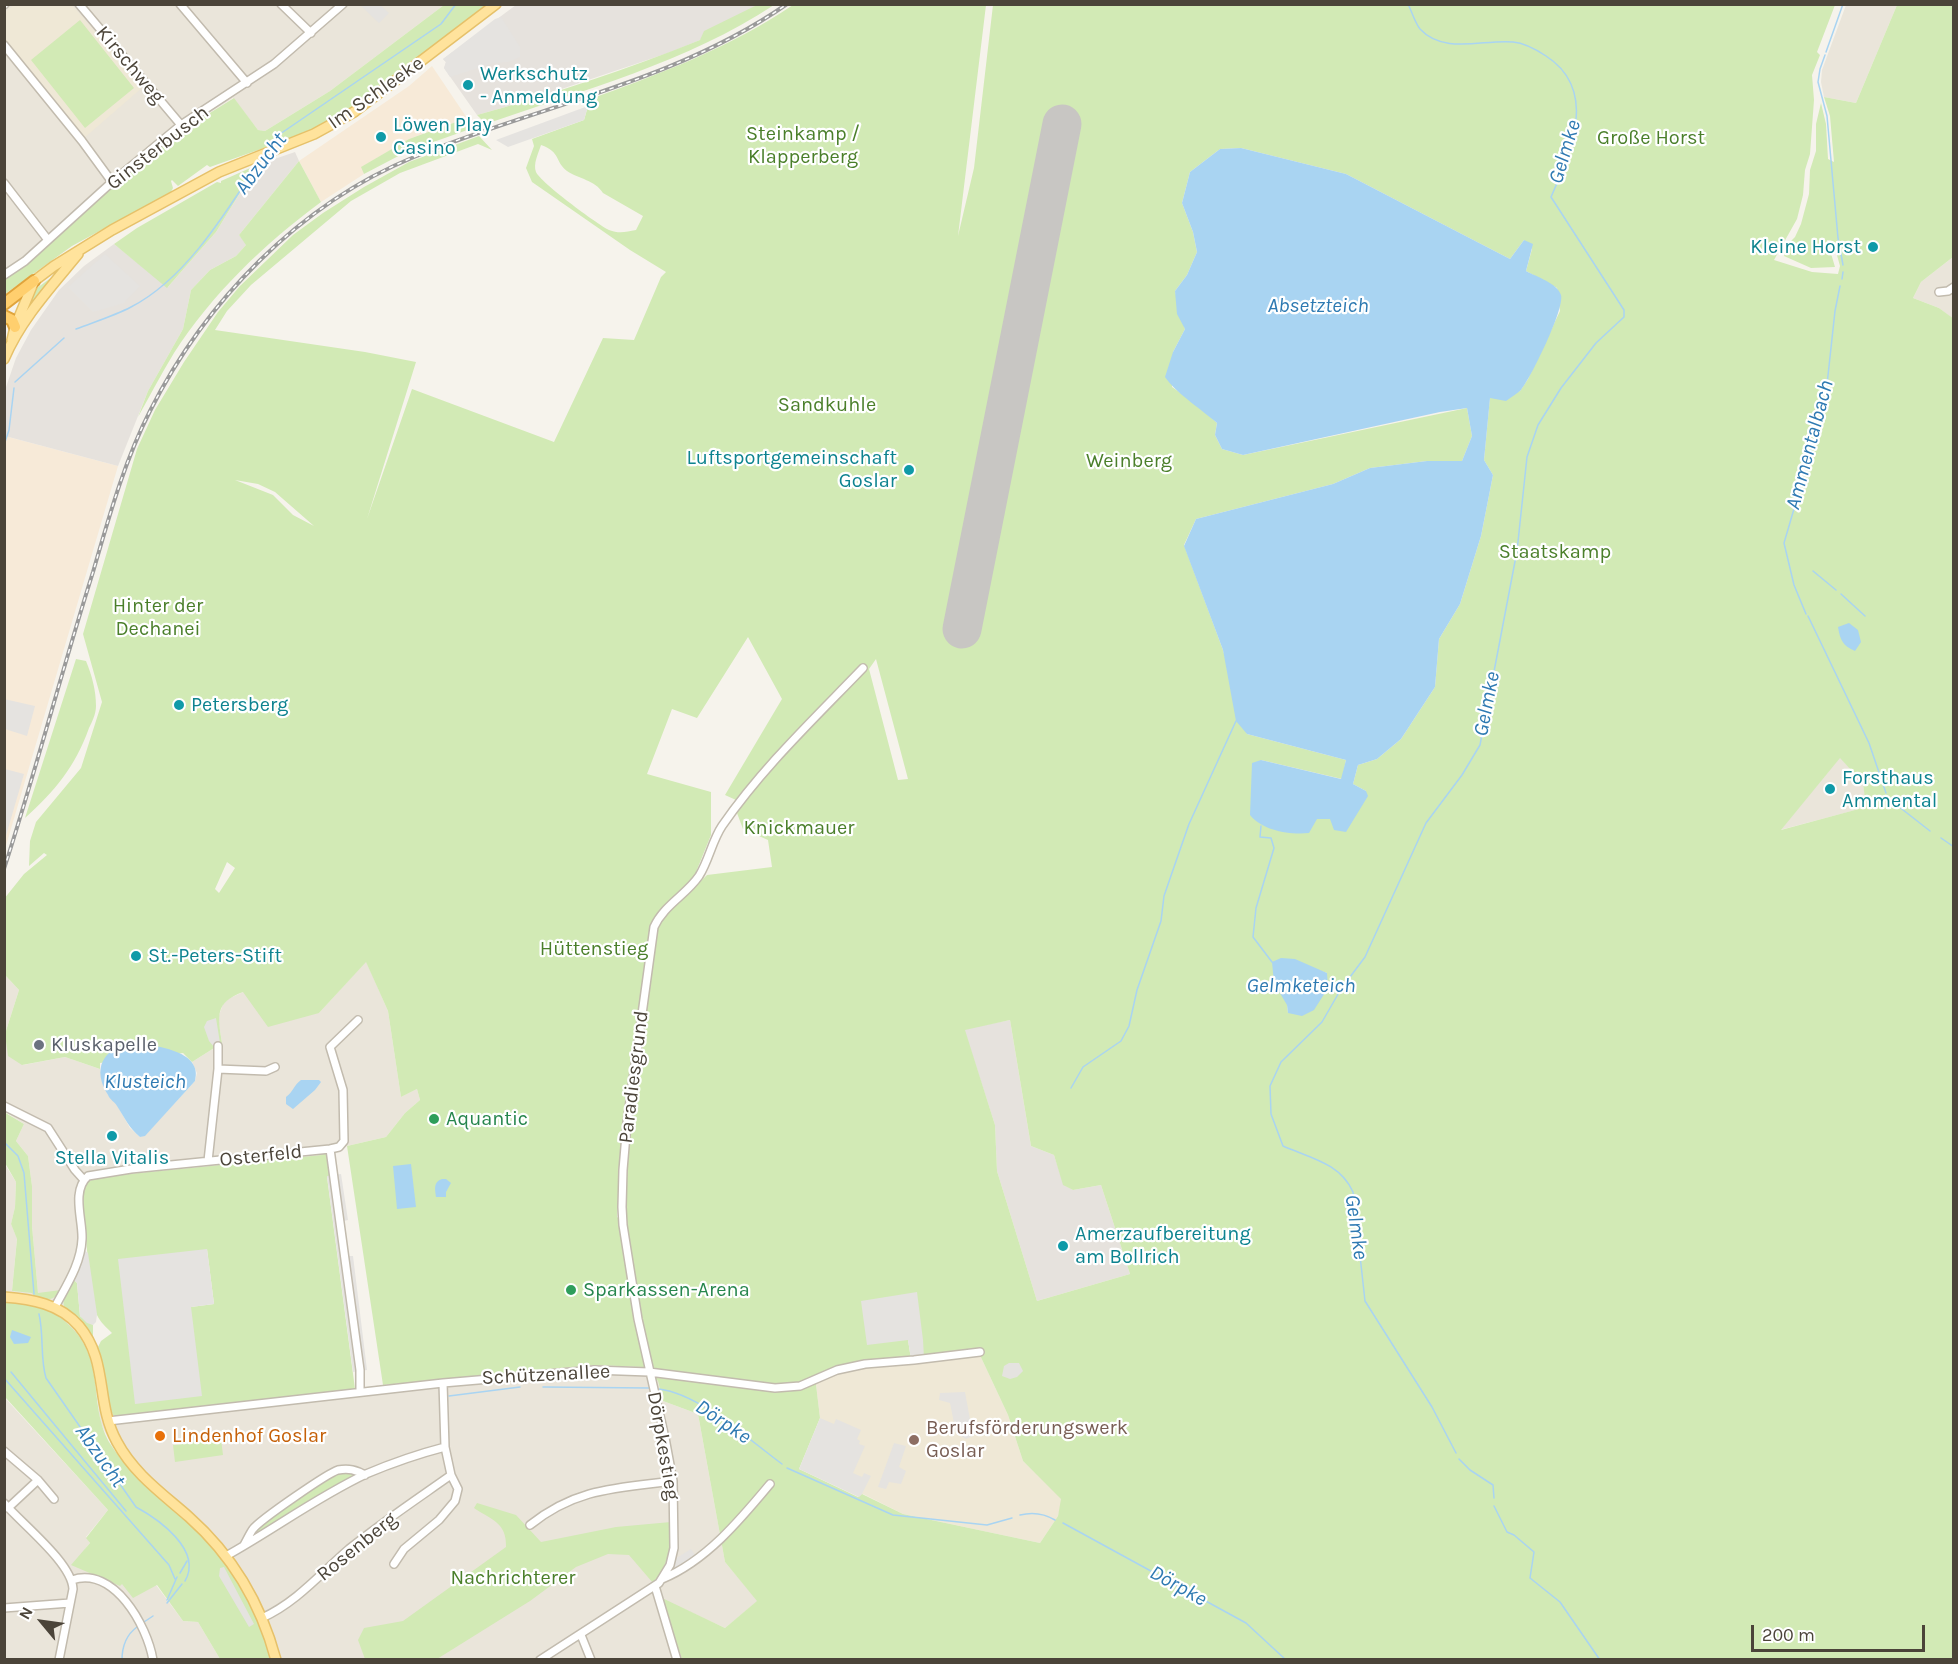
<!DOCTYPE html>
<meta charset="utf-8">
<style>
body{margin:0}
#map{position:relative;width:1958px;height:1664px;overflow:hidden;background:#f6f3ec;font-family:Karla,sans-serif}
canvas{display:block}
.frame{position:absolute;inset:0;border:6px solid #4b4439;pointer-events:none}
.north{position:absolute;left:12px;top:1592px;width:60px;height:60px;-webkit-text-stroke:4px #fff;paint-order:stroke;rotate:299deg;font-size:16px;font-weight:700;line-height:24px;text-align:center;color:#4b4439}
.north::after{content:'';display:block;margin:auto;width:21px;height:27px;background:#4b4439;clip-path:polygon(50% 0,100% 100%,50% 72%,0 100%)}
.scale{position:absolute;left:1751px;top:1625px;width:174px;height:27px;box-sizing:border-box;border:3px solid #4b4439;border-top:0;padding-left:8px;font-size:18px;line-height:21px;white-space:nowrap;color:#4b4439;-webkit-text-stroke:4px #fff;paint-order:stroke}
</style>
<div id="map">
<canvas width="1958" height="1664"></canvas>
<div class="frame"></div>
<div class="north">N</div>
<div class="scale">200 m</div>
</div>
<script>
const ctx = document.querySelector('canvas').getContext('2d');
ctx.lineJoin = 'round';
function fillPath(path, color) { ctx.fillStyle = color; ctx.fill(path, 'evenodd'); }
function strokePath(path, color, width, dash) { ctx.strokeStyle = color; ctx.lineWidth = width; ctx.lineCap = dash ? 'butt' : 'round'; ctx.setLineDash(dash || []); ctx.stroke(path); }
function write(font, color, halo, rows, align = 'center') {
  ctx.font = font + ' Karla,sans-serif'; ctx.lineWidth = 4.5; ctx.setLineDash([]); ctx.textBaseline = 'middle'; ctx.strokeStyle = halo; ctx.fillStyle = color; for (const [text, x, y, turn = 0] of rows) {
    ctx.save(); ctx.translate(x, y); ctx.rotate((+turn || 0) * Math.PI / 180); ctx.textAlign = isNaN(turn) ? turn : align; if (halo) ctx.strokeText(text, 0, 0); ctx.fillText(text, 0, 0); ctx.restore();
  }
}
fillPath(new Path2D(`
 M5,5H444L330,91L265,131L258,130L233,98L184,129L115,185L26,263L5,279Z
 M1846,5H1897L1856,103L1824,97L1821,82L1822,70Z
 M1953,257V319L1939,308L1913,298L1921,282Z
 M1840,757L1863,783L1867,807L1780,830Z
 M366,961L388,1011L401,1097L417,1089L420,1100L405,1113L386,1137L347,1146L336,1152L93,1178L87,1183L82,1205L84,1250L82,1260L63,1299L64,1308L84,1327L98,1347L109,1405L117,1416L383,1385L594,1365L643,1367L658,1381L663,1401L698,1414L725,1562L758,1601L725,1628L660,1598L682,1659H273L162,1500L140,1481L112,1446L100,1422L94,1369L90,1355L82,1341L40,1307L5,1302L4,1163L16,1182L15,1207L11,1224L17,1238L12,1291L38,1293L32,1226V1186L28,1156L16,1141L24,1124L5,1112V975L19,990L5,1034L23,1065L65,1057L100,1069L108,1095L116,1103L130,1128L140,1137L145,1135L195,1081L197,1073L192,1062L222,1043L218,1018L223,1004L228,999L243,992L319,1013Z
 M4,1397L108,1510L86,1537L90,1543L85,1549L156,1585L183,1621L198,1622L220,1659H5Z`), '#eae5da');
fillPath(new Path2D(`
 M432,66L467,118L409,139L362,167L364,174L321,202L299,161L409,86Z
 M5,436L118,466L5,849Z`), '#f7ead8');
fillPath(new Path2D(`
 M516,5H757L700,40L671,52L523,102L477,115L444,68L446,62L443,59Z
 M295,152L299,161L239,235L247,244L236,256L210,270L191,290L183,329L148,391L118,466L5,436L4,393L16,358L31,330L59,290L84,266L114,244L168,287L216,232L257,165Z
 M1010,1020L1031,1146L1054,1155L1064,1185L1073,1190L1101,1185L1130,1274L1037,1301L997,1171L995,1125L964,1029Z`), '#e6e2dd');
fillPath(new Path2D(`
 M14,5H72L143,87L83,139L5,41V12Z
 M978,1351L1008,1415L1023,1461L1062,1499L1058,1516L1040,1543L903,1514L863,1494L859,1497L820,1418L815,1376L838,1368Z`), '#efe8d6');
fillPath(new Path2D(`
 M444,5H486L351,108L328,123L295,137L210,167L207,165L178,186L172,180L171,181L173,188L171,192L72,246L5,294V279L26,263L115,185L184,129L234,98L258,130L265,131L330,91Z
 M757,5H774C688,62 583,90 486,124L477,115C553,94 628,69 700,40L704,31Z
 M793,5H986L958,236L974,168L993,5H1835L1817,52L1820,55L1812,75L1814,100L1810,154L1805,170L1803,195L1797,219L1774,260L1812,272L1838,274L1840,266L1833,241L1827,240L1835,267L1811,268L1784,256L1787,245L1795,237L1801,224L1809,194L1810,170L1816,151V124L1821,103L1826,124L1828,159L1834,162L1830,116L1824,97L1856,103L1897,5H1953V257L1921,282L1913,298L1939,308L1954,319L1953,1659H682L660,1597L725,1628L757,1601L725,1562L698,1414L663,1401L658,1381L643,1367L594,1365L383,1385L347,1146L386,1137L405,1113L420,1100L417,1089L401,1097L388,1011L366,962L319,1013L268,1027L243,992C214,1003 218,1016 222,1043L192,1062L183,1053L100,1063V1069L65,1057L22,1065L8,1056L5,1034L19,990L5,975L4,899L24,874L47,855L44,853L29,866L30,841L36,822L81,768L102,702L83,634L137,449L155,410L184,362L218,312L240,286L293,235L323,213L364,187L409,162L479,136L492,150L478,144L400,173L351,201L251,285L227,311L215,330L365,352L416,362L367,519L412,389L554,442L603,338L634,340L661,277L666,272L630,250L532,182L526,168L534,146L532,139L584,120L588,106V100C659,74 730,48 793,5ZM541,145C561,152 555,162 567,171C579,179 595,180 603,193L643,216L636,230C626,232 619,234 609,230C597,224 540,182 536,172C533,164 538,154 541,145ZM1241,148L1346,174L1510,259L1524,240L1532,249L1526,271L1557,288L1560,311L1528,379L1520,391L1490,397L1484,460L1493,475L1481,536L1460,604L1439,639L1435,687L1401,739L1377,759L1358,765L1353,784L1366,791L1330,819H1317L1261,760L1342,779L1346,760L1247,734L1223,650L1184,545L1196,519L1333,484L1370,468L1427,461H1462L1472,436L1467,408L1243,455L1222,449L1215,435L1217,423L1195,403L1172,387L1173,352L1185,329L1175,291L1187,275L1197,252L1193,232L1182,203L1190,172L1220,149ZM235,480L258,484L275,492L314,526L293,515L273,495ZM748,637L782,699L725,795L736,800L737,813L743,829L768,840L772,867L707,875L665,916L656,919L671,899L694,877L711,835V792L647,774L672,709L697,718ZM876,659L908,779L898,780L869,669ZM1840,758L1863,783L1866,807L1781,830ZM227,862L235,868L219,893L215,889ZM651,941L626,1172L625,1224L617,1217L624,1119ZM1318,970L1327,973L1288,1013L1287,1005ZM1010,1020L1031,1146L1054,1155L1063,1185L1073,1190L1101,1185L1130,1274L1037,1301L997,1171L995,1125L965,1030ZM908,1340L924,1358L978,1351L1008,1415L1023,1461L1061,1499L1058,1516L1040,1543L903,1514L862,1494L858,1497L799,1469L820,1418L815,1376L911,1359Z
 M80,20L134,88L85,128L31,60Z
 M467,118L473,128L408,151L364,174L361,167L409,139Z
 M299,161L321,202C264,244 212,294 174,353C161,374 150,396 138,417L148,391L183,329L191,290L210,270L236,256L246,245L239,235Z
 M257,165L216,232L167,288L114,244L137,228L217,182L221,183V181Z
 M56,274L20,325L33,291Z
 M76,659L86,661C92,676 96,690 96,706C96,714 92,722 89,728C75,767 55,791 25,818Z
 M4,1112L24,1124L16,1141L28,1156L32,1186V1226L38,1293L61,1290C53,1302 47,1300 35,1297L32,1293L12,1291L17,1239L11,1224L15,1207L16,1182L5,1163Z
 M323,1153L328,1155L331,1175L327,1177L355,1389L117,1416L113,1415L109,1405L98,1347L101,1341L112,1333C107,1328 100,1322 97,1315C92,1304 80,1196 84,1187C89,1178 99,1178 108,1176L321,1155ZM207,1249L214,1304L191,1307Z
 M73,1279L77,1283L80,1316L93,1325V1338L86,1326L84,1327L64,1308L63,1299Z
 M5,1302C30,1305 52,1307 71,1327C107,1363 87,1407 111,1445C132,1478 164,1498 192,1525C212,1545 241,1578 252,1604C260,1622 266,1641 273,1659H220L198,1622L183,1621L157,1585L133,1598L122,1584L120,1586L71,1565L90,1543L86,1538L108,1510L5,1397Z
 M221,1439L223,1455L175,1462L173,1445Z
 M337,1470L365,1475L243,1547L254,1528Z
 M477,1503L516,1515L541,1542L616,1527L671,1522C671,1546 669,1565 653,1583L629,1555L608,1554L576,1567L530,1601L437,1659H365L358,1640L364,1628L403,1621L506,1547C507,1523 492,1520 474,1508Z`), '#d2eab5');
fillPath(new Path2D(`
 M360,5H380L389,13L379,23Z
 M501,17L520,47V57L508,62L494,63L450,77L444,68L446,62L443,59L495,19Z
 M588,106L584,120L508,147L496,140Z
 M105,254L140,286L124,303L93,312L68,287Z
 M4,699L35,706L27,736L5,729Z
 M5,769L24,774L5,839L4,769Z
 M216,1018L220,1043L214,1047L209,1041L204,1027L207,1021Z
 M341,1174L348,1220L344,1221L348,1256H353L367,1370L353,1372L327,1176Z
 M207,1249L214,1304L191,1307L202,1396L135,1404L118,1259Z
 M84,1250L88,1253L97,1314L96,1322L93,1325L87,1323L80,1316L77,1283L73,1279L82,1260Z
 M917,1292L923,1340L924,1358L911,1359L908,1340L867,1345L861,1301Z
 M1009,1363H1019L1023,1371L1017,1377L1010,1379L1002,1376L1004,1366Z
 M965,1392L973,1436L966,1439L956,1433L950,1403L939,1400L940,1393Z
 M820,1418L834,1424L836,1419L861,1430L857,1439L860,1441L859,1444L865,1446L853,1473L862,1477L864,1473L871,1476L862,1494L859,1497L799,1469Z
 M894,1443L906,1446L899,1467L906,1471L901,1484L889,1482L886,1489L878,1487Z
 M691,1549L695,1555L668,1573L675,1559Z
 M224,1567L254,1624L249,1627L219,1576L220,1568Z`), '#e5e3e0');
fillPath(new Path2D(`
 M1241,148L1346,174L1510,259L1524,240L1533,244L1526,271C1537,277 1557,283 1561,295C1565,308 1531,378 1521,390C1517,394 1511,397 1506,401L1490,398L1484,460L1493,475L1481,536L1460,604L1439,639L1435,687L1401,739L1377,759L1358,765L1353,784L1366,791L1368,796L1346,832L1334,830L1330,819H1317L1309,833C1290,835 1263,831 1250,815L1252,763L1261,760L1341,779L1346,760L1247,734L1236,721L1223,650L1184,546L1196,519L1333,484L1370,468L1427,461H1462L1472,436L1467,408L1440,412L1243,455L1222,449L1215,435L1217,423C1201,409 1176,393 1165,377L1173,352L1185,329L1177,314L1175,291L1187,275L1197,252L1193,232L1182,203L1190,172L1220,149Z
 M1849,623L1858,630L1861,642L1855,651C1843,646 1840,640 1838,627Z
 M1281,958L1295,959L1327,973L1328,988L1314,1010L1302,1016L1288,1013L1287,1005L1274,983L1272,962Z
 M132,1043C153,1045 204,1050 195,1081L145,1136L140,1137C129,1128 125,1118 117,1106C115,1102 110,1100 108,1095C92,1070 102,1048 132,1043Z
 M301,1080H319L321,1082L315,1090L293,1109L286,1104V1097C293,1092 294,1085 301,1080Z
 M411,1164L416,1207L397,1209L393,1166Z
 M442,1179H446L451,1183L446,1192V1197H436C435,1189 433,1182 442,1179Z
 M12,1330L31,1337L28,1343L14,1344L10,1337Z`), '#a9d4f2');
strokePath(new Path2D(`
 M1408,4C1412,12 1415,23 1420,29C1444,55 1484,39 1513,42C1524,43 1537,50 1546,56C1599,90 1571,152 1551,197L1624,310V317L1596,343L1561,388L1538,425L1527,457L1517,551L1480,745L1462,775L1426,823L1365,957L1341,989L1322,1022L1281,1062L1270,1086L1271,1114L1283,1146C1310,1158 1340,1163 1353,1192L1365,1301L1432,1407L1456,1453
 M1826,52L1843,4
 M1825,55L1820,69L1818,82L1827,116L1838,238L1843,265
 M267,149L280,134L441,24L456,4
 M1842,279L1843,272
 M76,329C94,322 114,316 131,307C186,279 227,211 260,160
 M15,382L64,338
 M4,445L9,430L14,388
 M1813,571L1836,590
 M1841,594L1865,616
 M1806,614L1794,585L1784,543L1825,403L1835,311L1840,286
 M1808,616L1869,743L1886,793
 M1898,806L1930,831
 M1261,826L1260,837L1271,838L1274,848L1256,908L1253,937L1272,962
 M1941,838L1954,847
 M1071,1088L1083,1067L1121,1041L1129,1026L1137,990L1161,921L1164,896L1174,867L1189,824L1236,721
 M4,1142L18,1156L24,1173L34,1294
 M39,1314C44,1335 40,1358 46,1378L136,1507C158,1519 203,1550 185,1581
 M11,1372L126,1511
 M4,1378L169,1565L175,1579
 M543,1387L649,1388
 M659,1389C700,1394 749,1440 782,1464
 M449,1396L520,1387
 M1459,1459L1470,1470L1493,1485L1494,1498
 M787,1468L893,1515L987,1525L1012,1518
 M1494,1506L1507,1532L1514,1535L1534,1552L1530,1578L1560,1602L1600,1660
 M1020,1515C1032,1512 1045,1514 1055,1520
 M1063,1523L1246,1623L1286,1660
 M180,1573L187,1561
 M167,1600L177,1577
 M167,1603L182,1584
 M144,1622L153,1616
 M122,1660C122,1646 126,1635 137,1627`), '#a9d4f2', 1.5);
strokePath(new Path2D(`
 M962,629L1062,124`), '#c8c6c3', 39);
const minor = new Path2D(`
 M79,4L181,125
 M180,4L247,83
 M281,4L311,33
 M4,5L5,4
 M4,45L82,141L112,182
 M4,183L48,240
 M4,275L25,261L112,182L181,125L274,64L343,4
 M1939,292L1948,291L1954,287
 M218,1069L266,1071L275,1067
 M4,1106L48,1128L75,1170L84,1180
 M330,1149L360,1370V1392
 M208,1161L218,1069V1046
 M55,1307C66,1286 81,1264 82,1239C83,1220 71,1191 88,1176L131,1169L330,1149L339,1147L344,1141L343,1090L330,1047L358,1020
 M108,1421L443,1383L594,1370L649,1372L775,1388L800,1386L837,1370L865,1364L914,1360L980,1352
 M4,1451L38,1480L54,1499
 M4,1503C22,1524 72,1563 73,1589L59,1660
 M8,1508L38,1480
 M530,1525C576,1488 617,1488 673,1481
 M244,1545C247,1540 250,1533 253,1529C261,1519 328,1473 338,1470C349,1468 356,1470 365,1475
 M226,1556C273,1530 317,1497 366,1474C392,1463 418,1454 445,1447
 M394,1564L404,1549L439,1520L455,1501L458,1489L451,1475
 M662,1579C706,1561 740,1520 770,1484
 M72,1580C114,1566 147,1625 153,1660
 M655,1586L677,1660
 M4,1608L70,1603
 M262,1618C297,1602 320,1574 349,1549C381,1523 417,1499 451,1475L445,1447L443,1383
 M581,1635L591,1660
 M540,1660L659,1583L670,1565L674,1548L673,1481L665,1438L638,1319L623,1225L622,1207L623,1170L627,1123L654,927C664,905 686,895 699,876C709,860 712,841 722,826C763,767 814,719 863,668`);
const major = new Path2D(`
 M12,340L15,327L34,281L54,266L112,230L219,172L314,134L354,112L496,4
 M4,359C21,319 51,287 78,254
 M4,1297C32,1299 60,1304 79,1326C109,1362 95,1402 117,1442C134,1474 163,1494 189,1517C233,1556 261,1604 276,1660`);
const highway = new Path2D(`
 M4,304L34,281
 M4,316L12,320L15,327`);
strokePath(minor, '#c2bbae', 10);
strokePath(major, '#e6c16a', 12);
strokePath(highway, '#e0a43c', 14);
strokePath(minor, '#fff', 7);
strokePath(major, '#ffe39c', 9);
strokePath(highway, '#ffcf6e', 10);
const rail = new Path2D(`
 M4,869C36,770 62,670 93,572C109,517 124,462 150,411C205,302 299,204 414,157C538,106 675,82 787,4`);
strokePath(rail, '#9a9a9a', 4);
strokePath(rail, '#fff', 1.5, [4.5]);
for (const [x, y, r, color] of [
 [468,85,6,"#0f9aa8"],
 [381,137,6,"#0f9aa8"],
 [1873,247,6,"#0f9aa8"],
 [909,470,6,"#0f9aa8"],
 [179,705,6,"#0f9aa8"],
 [1830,789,6,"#0f9aa8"],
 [136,956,6,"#0f9aa8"],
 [39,1045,6,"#6b7280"],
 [434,1119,6,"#2e9e5b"],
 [112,1136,6,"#0f9aa8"],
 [1063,1246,6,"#0f9aa8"],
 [571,1290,6,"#2e9e5b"],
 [160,1436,6,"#e8710a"],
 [914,1440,6,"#8d6e63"]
]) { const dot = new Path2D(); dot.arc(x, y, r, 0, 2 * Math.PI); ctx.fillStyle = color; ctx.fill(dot); strokePath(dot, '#fff', 2); }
write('20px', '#4b4439', '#fff', [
 ["Kirschweg",130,65,50],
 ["Im Schleeke",376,93,-35],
 ["Ginsterbusch",158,148,-38],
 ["Paradiesgrund",634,1077,-83],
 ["Osterfeld",261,1156,-6],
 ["Schützenallee",546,1375,-3],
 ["Dörpkestieg",663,1446,80],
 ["Rosenberg",357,1547,-39]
]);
write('20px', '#0d838f', '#fff', [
 ["Werkschutz",480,74],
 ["- Anmeldung",480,97],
 ["Löwen Play",393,125],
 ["Casino",393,148],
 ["Kleine Horst",1861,247,"right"],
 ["Luftsportgemeinschaft",897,458,"right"],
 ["Goslar",897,481,"right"],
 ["Petersberg",191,705],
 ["Forsthaus",1842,778],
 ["Ammental",1842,801],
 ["St.-Peters-Stift",148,956],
 ["Stella Vitalis",112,1158,"center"],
 ["Amerzaufbereitung",1075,1234],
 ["am Bollrich",1075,1257]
], 'left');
write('20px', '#4a7f2a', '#fff', [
 ["Steinkamp /",803,134],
 ["Klapperberg",803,157],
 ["Große Horst",1651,138],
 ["Sandkuhle",827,405],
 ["Weinberg",1129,461],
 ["Staatskamp",1555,552],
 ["Hinter der",158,606],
 ["Dechanei",158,629],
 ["Knickmauer",799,828],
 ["Hüttenstieg",594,949],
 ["Nachrichterer",513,1578]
]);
write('20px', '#5b616d', '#fff', [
 ["Kluskapelle",51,1045]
], 'left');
write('20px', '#27864d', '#fff', [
 ["Aquantic",446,1119],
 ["Sparkassen-Arena",583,1290]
], 'left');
write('20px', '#785e54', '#fff', [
 ["Berufsförderungswerk",926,1428],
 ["Goslar",926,1451]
], 'left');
write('20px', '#c56008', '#fff', [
 ["Lindenhof Goslar",172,1436]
], 'left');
write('italic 21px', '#2e7ab2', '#fff', [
 ["Gelmke",1565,152,-73],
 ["Abzucht",261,164,-53],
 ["Absetzteich",1318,306],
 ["Ammentalbach",1810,445,-75],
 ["Gelmke",1487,704,-79],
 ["Gelmketeich",1301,986],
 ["Klusteich",145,1082],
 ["Gelmke",1356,1227,82],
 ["Dörpke",723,1422,34],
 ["Abzucht",100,1456,55],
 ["Dörpke",1178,1586,29]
]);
</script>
